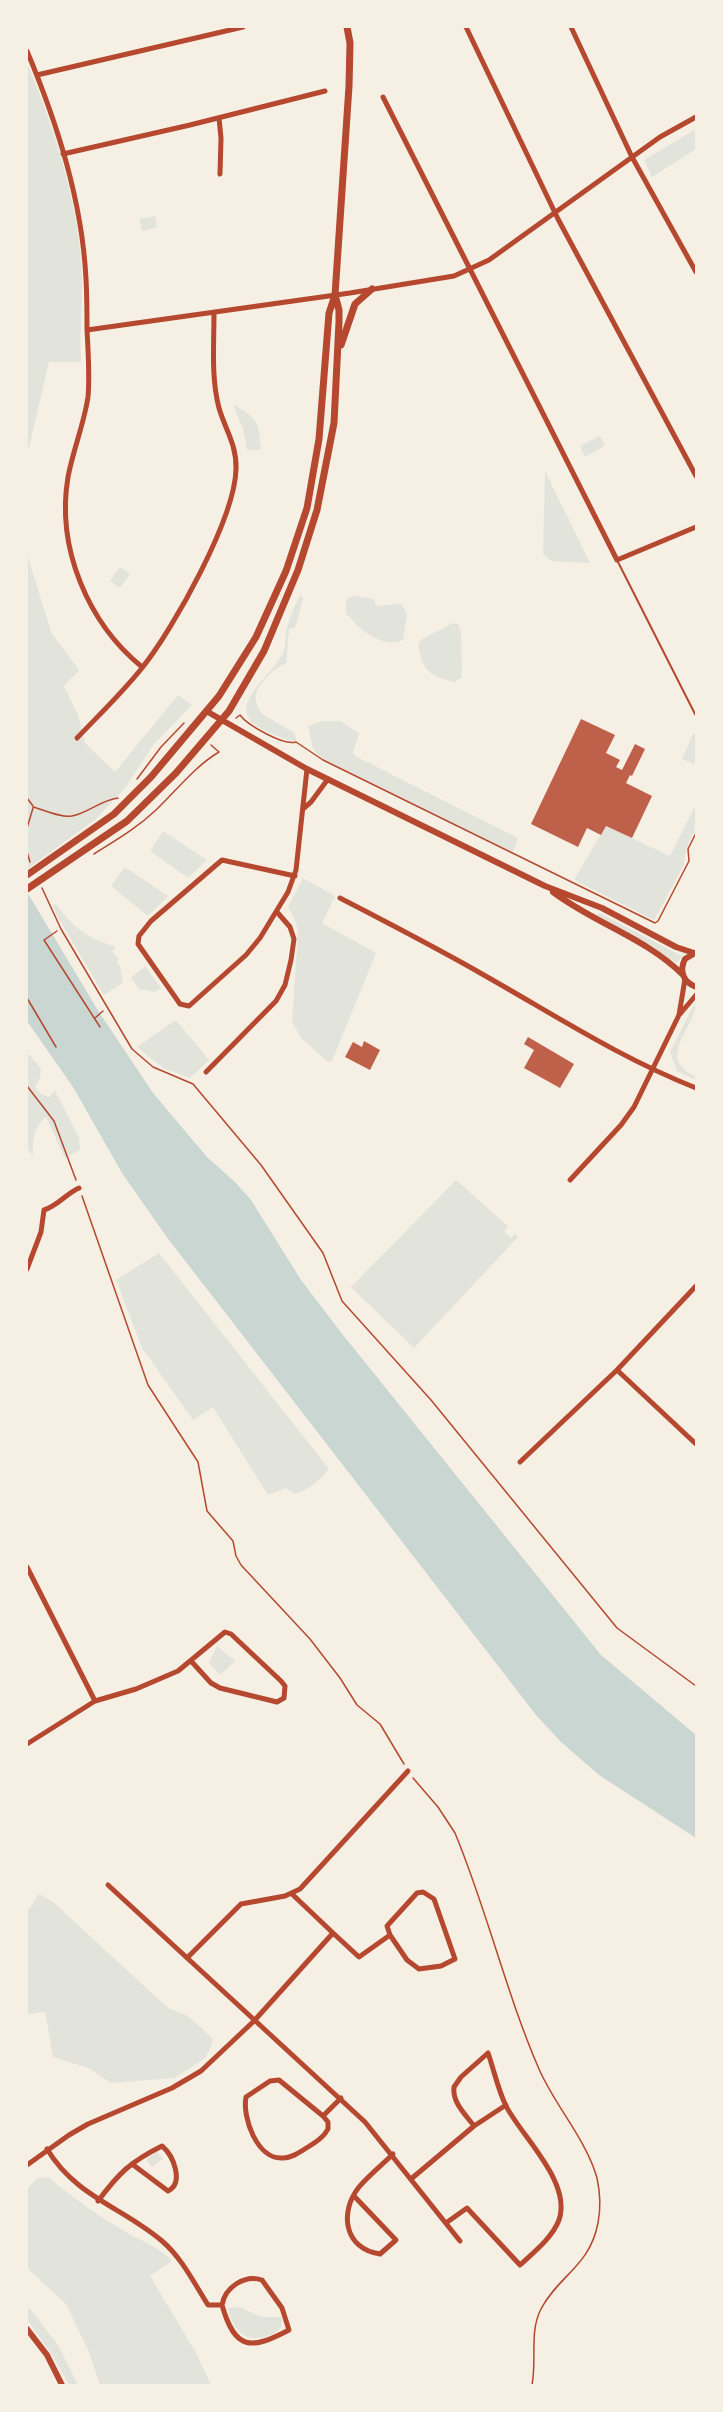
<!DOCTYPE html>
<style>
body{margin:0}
#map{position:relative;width:723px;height:2412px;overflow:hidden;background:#f6efe4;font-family:Cabin,sans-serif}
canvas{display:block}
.frame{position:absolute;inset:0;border:28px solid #f6efe4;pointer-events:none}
</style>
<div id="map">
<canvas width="723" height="2412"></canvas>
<div class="frame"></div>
</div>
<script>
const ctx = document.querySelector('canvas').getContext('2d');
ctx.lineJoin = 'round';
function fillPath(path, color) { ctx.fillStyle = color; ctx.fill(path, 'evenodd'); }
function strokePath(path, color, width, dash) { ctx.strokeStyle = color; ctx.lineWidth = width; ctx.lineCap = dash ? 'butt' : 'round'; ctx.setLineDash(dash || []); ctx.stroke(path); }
fillPath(new Path2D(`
 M27,63C53,125 76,194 81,261C84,295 79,328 81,362H49L27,456Z
 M696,129V149L652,177L644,160Z
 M155,216L157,227L142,231L139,219Z
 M233,404C257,419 259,420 261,450H247L243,429Z
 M600,436L605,446L585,457L580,446Z
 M545,471L590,563L551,561L543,554Z
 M27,543L29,560L51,632L79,670L64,686L78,715L85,743L115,772L178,695L192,705L154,744L125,788L96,819L27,869Z
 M120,567L130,574L120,588L110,581Z
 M301,594L303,599L295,628L289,629L286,664C275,666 258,684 256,695C255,702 259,709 262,714L295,733L296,741C284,739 273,735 262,729C222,709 271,676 282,655C287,646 284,638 287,628C290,617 295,604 301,594Z
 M355,596L374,599L376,606L401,604L407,613L403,640C381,649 359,629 346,613V602L349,597Z
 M453,623L458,624L461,631L462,677L455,682C429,677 423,670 418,645L422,639Z
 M322,721H340L359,733L353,753L357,757L518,838L513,852L323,759L313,749L308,726Z
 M696,733V765L682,759L693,734Z
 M696,804V827L686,849L684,865L654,920L574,880L606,826L670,856Z
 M163,831L207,860L188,878L150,851Z
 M125,867L168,896L148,916L111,886Z
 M303,878L335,896L322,923L376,953L332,1061L328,1062L302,1039L292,1022L298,933L296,922L288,907Z
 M56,904C68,921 82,935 102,942C107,944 111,945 116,947L112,951L118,958L117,964L120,966L123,983L104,995L58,918L53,906Z
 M599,913L682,956L677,963L597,915Z
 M145,966L161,988L154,992L139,989L131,978Z
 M696,1001C696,1029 654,1057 696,1077V1080L677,1071L670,1052Z
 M176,1020L209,1060L190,1078L163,1068L137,1047Z
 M27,1052L41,1069L40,1078L35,1087L41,1094L49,1097L55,1091L79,1137L80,1150L65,1158L46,1117C33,1128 33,1140 33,1156L27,1148Z
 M456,1180L508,1226L504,1231L511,1238L515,1234L518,1237L414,1348L351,1287Z
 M159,1253L329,1469C319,1481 310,1489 294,1494L286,1488L268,1495L213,1407L193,1420L142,1348L116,1280Z
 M217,1646L235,1661L220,1675L209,1663Z
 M38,1894L52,1901L168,2008L188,2016L213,2039L210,2049L205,2058L175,2078L111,2083L88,2068L53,2057L45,2012L27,2014V1910L32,1906Z
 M157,2151L163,2159L152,2167L146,2160Z
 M48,2177C74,2199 103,2219 133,2236C149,2244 159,2248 172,2261L150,2276L195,2351L211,2385H100L89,2352L66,2304L27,2268V2189L37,2178Z
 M27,2305L58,2345L78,2385H69L51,2353L27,2320Z
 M240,2307L261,2317H282L281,2327C277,2333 271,2335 264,2337C243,2343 232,2327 228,2308Z`), '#e2e4dc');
fillPath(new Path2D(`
 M27,892L99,1012L153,1093L207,1157L236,1183L251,1200L301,1280L343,1335L601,1655L696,1735V1838L599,1775L561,1742L536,1715L166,1236L122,1173L73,1087L27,1021Z`), '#c9d6d2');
fillPath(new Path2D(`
 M581,719L615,735L606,753L620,760L616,767L622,770L635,744L645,749L632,776L630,775L626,783L652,796L632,838L606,826L601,835L587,828L578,847L531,824Z
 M528,1037L574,1064L560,1088L524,1068L534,1050L524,1044Z
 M364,1041L380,1050L370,1070L345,1057L353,1042L362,1047Z`), '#bf614a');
strokePath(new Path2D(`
 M27,693V713
 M236,718L240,715C247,725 284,746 296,742L323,760L655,923L658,921L689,861L688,849L696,833
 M137,779L161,747L184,723
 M27,798L33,806
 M33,807C45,810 60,818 72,816C88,813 101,800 118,798
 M27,828L33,808
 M27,852L30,862
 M94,854C116,840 137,828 156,810C176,791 195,766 219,752L211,745
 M42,888L61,929L132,1049L153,1067L193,1084L261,1165L323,1253L342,1301L431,1400L617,1628L696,1686
 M57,931L44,940L100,1027
 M27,998L56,1047
 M95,1018L103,1011
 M27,1086L54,1121L76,1180
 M82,1196L148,1385L198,1462L207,1511L233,1541L236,1556L241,1565L310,1639L340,1678L357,1705L380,1724L404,1764
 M413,1778L438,1807L455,1833C487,1910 506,1993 539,2069C555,2106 586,2139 597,2178C600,2192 601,2208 598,2223C590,2266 558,2276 541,2309C529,2332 537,2360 532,2385`), '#b5482f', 1.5);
strokePath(new Path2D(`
 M618,562L696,716`), '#b5482f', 2);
strokePath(new Path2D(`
 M466,27L558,219L696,476
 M571,27L632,157L696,272
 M27,51C57,123 82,200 86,279C87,296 87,312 87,329C88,352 90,374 88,397C84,424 73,450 68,477C56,548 88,623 142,667
 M37,75L243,27
 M383,97L617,560L696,527
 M219,118L221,138L220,174
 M63,154L190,125L325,91
 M87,330L350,293L454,276L489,260L660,137L696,117
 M77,738C99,715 122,693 142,668C174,628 235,518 236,469C237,445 225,429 219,408C211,378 214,344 214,313
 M304,808L311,802L328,779
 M295,876L222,860L151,921L139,936L138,944L180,1004L189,1006L246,955L260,938L288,892L296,870L307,769
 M340,898C388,923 435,947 482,974C553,1014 620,1058 696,1088
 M680,1014L696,995
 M206,1072L276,1001L285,985L291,960L294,939L290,927L277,912
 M570,1180L621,1125L634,1107L679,1015L685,979
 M27,1269L41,1232L44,1210C57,1206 66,1194 79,1188
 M617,1370L696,1444
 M520,1462L617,1370L696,1286
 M27,1567L95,1701
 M27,1744L95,1701L136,1689L178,1671L225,1632L231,1634L281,1681L285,1686L284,1698L277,1702L220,1688L211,1683L191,1661
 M108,1885L365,2122L460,2241
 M333,1933L359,1957L390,1935L387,1926L417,1893L423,1892L434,1899L455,1959L441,1966L419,1969L407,1960L390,1935
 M187,1958L241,1904L285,1896L300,1889L408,1771
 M323,2116L279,2080L270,2081L246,2097C242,2117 257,2160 283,2158C292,2158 300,2152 308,2147C316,2142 324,2137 328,2129V2122L323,2116L341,2098
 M474,2126L506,2105
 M47,2149C76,2197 122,2207 162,2241C182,2258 194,2283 208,2305H222C235,2351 251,2350 289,2330L282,2308L262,2280C245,2274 225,2287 222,2305
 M27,2165L69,2135L88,2124L172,2088L201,2071L254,2021L333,1933L292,1894
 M411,2179L474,2126C465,2114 452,2102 454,2087L461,2077L488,2053C494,2070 498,2090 506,2106C522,2137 572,2182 559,2220C552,2238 534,2252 520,2265L467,2208L446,2223
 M354,2196L396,2240L380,2254C344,2249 339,2212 359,2187C369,2175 382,2165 393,2154
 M98,2201C119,2173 130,2162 162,2146C174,2156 184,2183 168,2191L132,2164`), '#b5482f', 5);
strokePath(new Path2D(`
 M208,712L307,769L545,886L602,908L676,947L694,953
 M553,892C594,923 646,938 683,975
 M695,953L685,959C679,971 683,982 696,987
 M27,2329L47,2355L62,2385`), '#b5482f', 6);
strokePath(new Path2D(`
 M341,345L355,304L372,289
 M27,875L114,814L151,777L219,696L256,637L286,571L307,508L319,439L329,313L335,295L349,86L350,43L347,27
 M27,889L127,821L176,773L229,711L264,651L298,570L317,510L334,423L339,322V310L335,295`), '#b5482f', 7);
</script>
